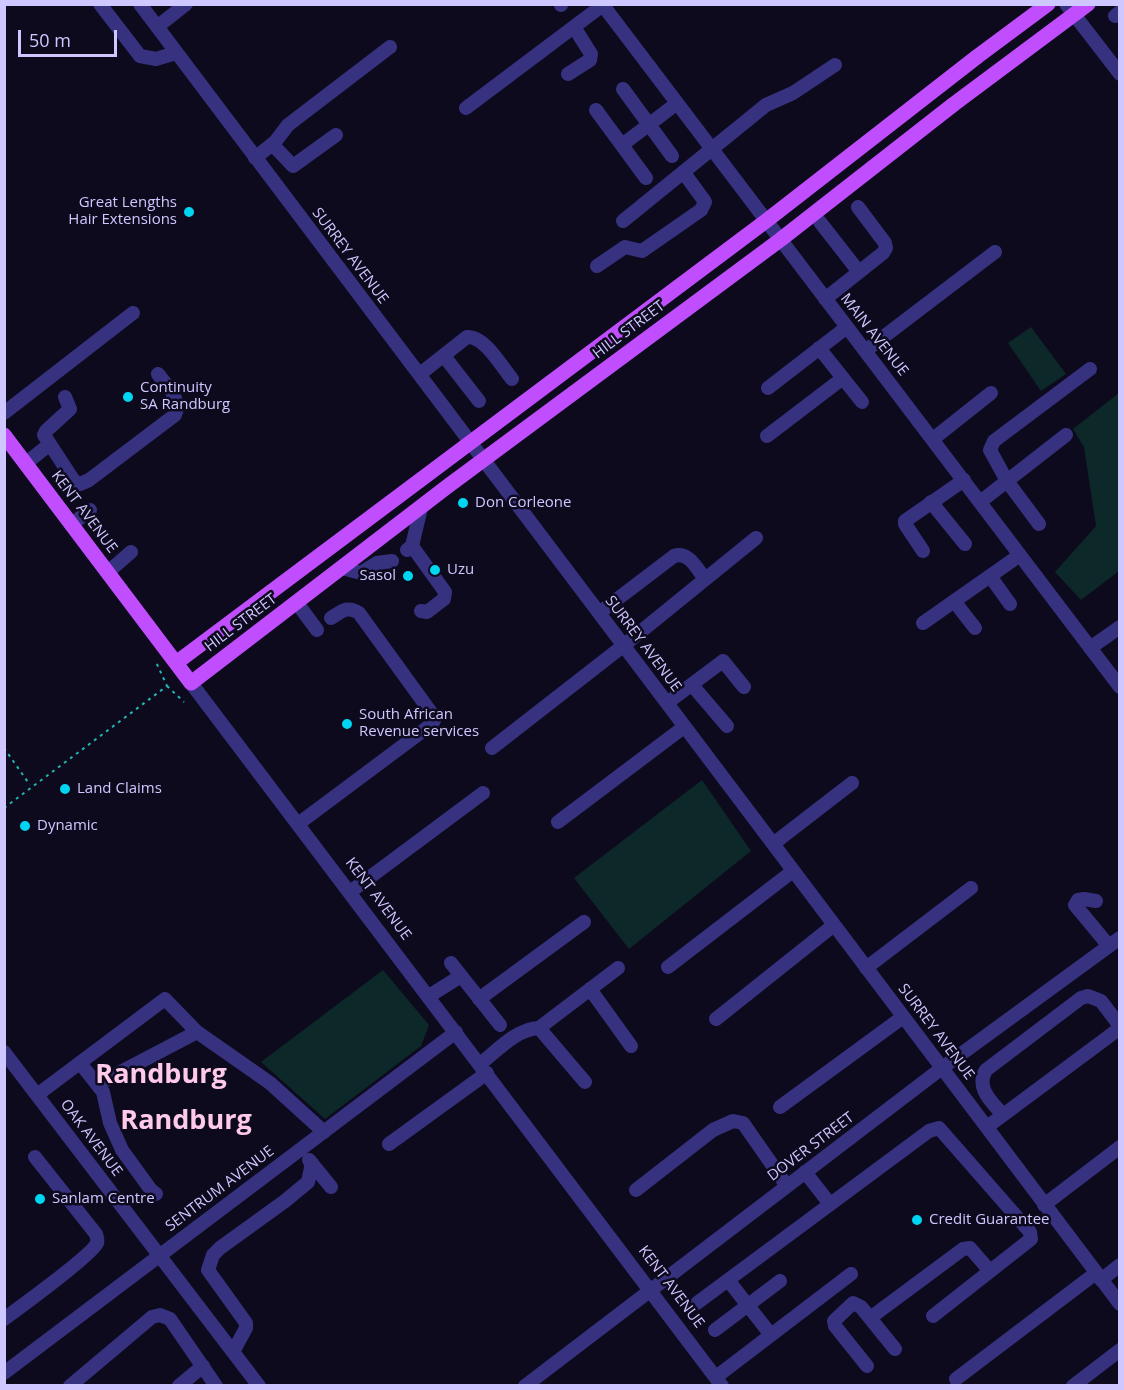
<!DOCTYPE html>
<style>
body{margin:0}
#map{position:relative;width:1124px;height:1390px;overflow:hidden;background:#0e0a1e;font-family:"Open Sans",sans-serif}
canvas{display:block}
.frame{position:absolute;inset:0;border:6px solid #cfc7ff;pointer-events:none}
.scale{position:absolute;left:18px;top:30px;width:99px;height:27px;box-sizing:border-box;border:3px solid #cfc7ff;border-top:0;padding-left:8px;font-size:18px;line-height:21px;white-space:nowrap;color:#cfc7ff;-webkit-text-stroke:4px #0e0a1e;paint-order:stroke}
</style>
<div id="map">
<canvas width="1124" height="1390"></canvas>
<div class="frame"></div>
<div class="scale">50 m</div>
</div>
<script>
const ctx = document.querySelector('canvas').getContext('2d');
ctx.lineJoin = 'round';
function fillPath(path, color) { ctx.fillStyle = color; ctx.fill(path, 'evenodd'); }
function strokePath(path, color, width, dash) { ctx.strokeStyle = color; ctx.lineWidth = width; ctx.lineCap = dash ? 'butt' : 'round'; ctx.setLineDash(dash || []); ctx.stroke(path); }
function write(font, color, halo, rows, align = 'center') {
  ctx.font = font + ' "Open Sans",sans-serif'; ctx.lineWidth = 5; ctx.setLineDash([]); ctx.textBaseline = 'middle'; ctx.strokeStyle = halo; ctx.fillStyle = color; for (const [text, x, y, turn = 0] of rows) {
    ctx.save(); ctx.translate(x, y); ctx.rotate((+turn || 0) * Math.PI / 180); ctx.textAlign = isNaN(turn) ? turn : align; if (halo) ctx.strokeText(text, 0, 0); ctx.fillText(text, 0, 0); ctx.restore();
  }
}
fillPath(new Path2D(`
 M1031,327L1066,374L1041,391L1008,343Z
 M1119,393V571L1081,600L1055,572L1096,526L1084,447L1073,429Z
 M702,780L751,851L629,949L574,878Z
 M383,970L429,1025L421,1046L325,1119L261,1062Z`), '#0d2828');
strokePath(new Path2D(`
 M167,686L184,702
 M4,748L30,785
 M4,808L167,686L156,662`), '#24b6b0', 2, [3, 4.5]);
strokePath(new Path2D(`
 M100,4L140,56L156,59L176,53
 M140,4L1120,1304
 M561,4V5
 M602,4L1120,687
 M1066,4L1120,74
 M1115,16L1120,12
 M157,27L186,4
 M568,74L590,60L591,54L574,27
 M623,89L672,156
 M466,108L603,5
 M596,110L646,178
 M272,144L293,166L336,135
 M622,145L676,104
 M255,158L275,142L288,125L390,47
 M623,221L766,105L793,93L835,65
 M820,222L859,272
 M597,266L625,247L642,251L701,210L705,202L703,199L684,173
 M825,299L883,253L886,248L885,243L858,207
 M819,348L862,402
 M865,351L995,252
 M444,356L479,401
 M420,374L467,337C485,336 501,366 512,379
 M768,388L847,327
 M65,397L70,409L46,431L44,435L74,481L80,484L89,480L175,415C182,399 167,386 158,374
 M4,413L133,313
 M767,436L843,378
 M933,439L991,393
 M25,464L50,444
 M931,502L965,544
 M980,502L1066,435
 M1039,524L1007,481L990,450L994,441L1090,369
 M71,525L90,510
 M412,546L421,508
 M407,550L412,546L445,592L444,599L427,612L421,611
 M923,551L905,524V521L964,480
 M342,568L361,573L377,563L392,561
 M108,572L131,552
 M990,576L1010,604
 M954,601L975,628
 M297,603L317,630
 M599,613L674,556C689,551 697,569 705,579
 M923,623L1020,555
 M1090,648L1120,627
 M191,683L722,1386
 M692,685L727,726
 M667,703L723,661L744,687
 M492,748L623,646L756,538
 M558,822L684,727
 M298,824L432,724L435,718L359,613C347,605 341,612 331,618
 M773,844L852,783
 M350,892L483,793
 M1096,901L1084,899L1078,900L1075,905L1109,946
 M451,963L500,1025
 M668,967L793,871
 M866,968L971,888
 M590,989L631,1046
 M429,996L461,976
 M479,999L584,922
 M716,1019L834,925
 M539,1028L585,1082
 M4,1052L259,1386
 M80,1063L103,1092L110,1123L122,1150L151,1190L156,1194
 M480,1064C497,1051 516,1029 539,1028L618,968
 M98,1084L197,1032
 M37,1095L165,999L197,1032L270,1083L324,1132
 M780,1107L903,1017
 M1003,1115C992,1102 975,1088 986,1070L1081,998L1088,996L1101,1001L1120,1026
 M987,1127L1120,1028
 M389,1144L487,1073
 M309,1160L331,1187
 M805,1172L830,1204
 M636,1190L713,1130L733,1121L743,1123L787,1186
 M1044,1205L1120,1147
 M728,1280L771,1335
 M1101,1280L1120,1265
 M697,1303L929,1131L939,1128L1030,1232L1031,1239L933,1316
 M870,1318L963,1249L970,1248L990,1271
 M4,1319C19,1308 92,1255 97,1243C98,1239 97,1238 96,1234L35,1157
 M715,1330L780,1281
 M233,1352L246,1328V1323L208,1270L213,1255L220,1248L285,1201L308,1182L312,1163
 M867,1366L835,1326L834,1321L853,1303L861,1307L895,1349
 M4,1373L456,1032
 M716,1377L851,1274
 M956,1379L1096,1273
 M70,1386L152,1317L160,1315L170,1319L216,1386
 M179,1386L203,1366
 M525,1386L942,1068L1120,938
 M1073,1386L1120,1350`), '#363280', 14);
strokePath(new Path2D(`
 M4,435L191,683L448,486L780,240L954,104L1088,4
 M176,663L766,221L978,56L1048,4`), '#c04eff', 15);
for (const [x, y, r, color] of [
 [189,212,6,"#00d5f2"],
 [128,397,6,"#00d5f2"],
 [463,503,6,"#00d5f2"],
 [435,570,6,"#00d5f2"],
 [408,576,6,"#00d5f2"],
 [347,724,6,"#00d5f2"],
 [65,789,6,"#00d5f2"],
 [25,826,6,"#00d5f2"],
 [40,1199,6,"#00d5f2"],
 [917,1220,6,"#00d5f2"]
]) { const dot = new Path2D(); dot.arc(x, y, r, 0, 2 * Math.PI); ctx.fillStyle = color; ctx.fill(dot); strokePath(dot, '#0e0a1e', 2); }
write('15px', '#cfc7ff', '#0e0a1e', [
 ["Great Lengths",177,203,"right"],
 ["Hair Extensions",177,220,"right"],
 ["Continuity",140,388],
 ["SA Randburg",140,405],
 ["Don Corleone",475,503],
 ["Uzu",447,570],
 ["Sasol",396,576,"right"],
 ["South African",359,715],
 ["Revenue services",359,732],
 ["Land Claims",77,789],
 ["Dynamic",37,826],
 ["Sanlam Centre",52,1199],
 ["Credit Guarantee",929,1220]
], 'left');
write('15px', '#cfc7ff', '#0e0a1e', [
 ["SURREY AVENUE",350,256,53],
 ["HILL STREET",629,330,-37],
 ["MAIN AVENUE",874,335,52],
 ["KENT AVENUE",84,512,53],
 ["HILL STREET",241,623,-37],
 ["SURREY AVENUE",643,644,53],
 ["KENT AVENUE",378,899,53],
 ["SURREY AVENUE",936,1032,53],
 ["OAK AVENUE",91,1138,53],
 ["DOVER STREET",811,1147,-37],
 ["SENTRUM AVENUE",220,1189,-37],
 ["KENT AVENUE",671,1287,53]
]);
write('bold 27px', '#ffc9ea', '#0e0a1e', [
 ["Randburg",161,1075],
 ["Randburg",186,1121]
]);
</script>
